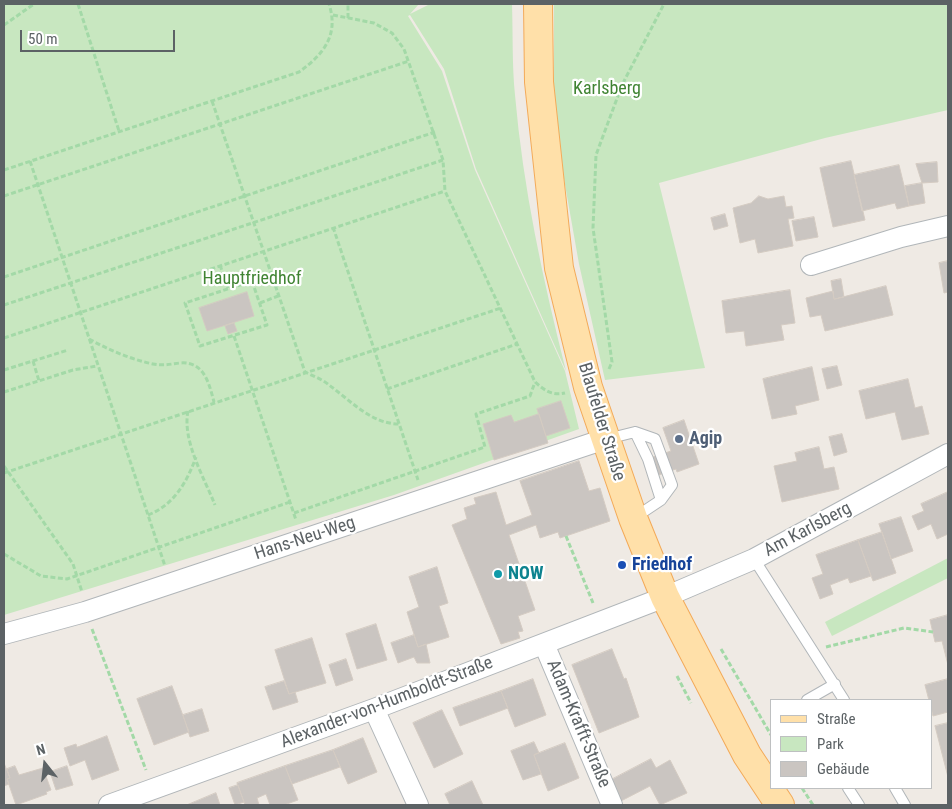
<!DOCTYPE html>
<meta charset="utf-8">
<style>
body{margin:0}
#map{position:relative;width:952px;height:809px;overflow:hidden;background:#efeae4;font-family:"Roboto Condensed",sans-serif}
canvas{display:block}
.frame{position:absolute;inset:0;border:5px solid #5c6265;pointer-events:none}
.legend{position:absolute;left:770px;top:699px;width:162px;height:90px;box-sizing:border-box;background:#fff;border:1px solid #bec0c1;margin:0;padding:6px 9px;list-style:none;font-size:15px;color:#5c6265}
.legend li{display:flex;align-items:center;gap:10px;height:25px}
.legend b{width:25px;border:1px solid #bec0c1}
.north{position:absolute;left:20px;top:739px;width:50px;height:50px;-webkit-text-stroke:4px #fff;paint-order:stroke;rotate:344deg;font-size:14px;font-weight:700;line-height:20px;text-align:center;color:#5c6265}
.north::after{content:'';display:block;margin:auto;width:18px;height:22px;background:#5c6265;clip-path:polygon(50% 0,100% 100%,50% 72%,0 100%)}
.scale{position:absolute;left:20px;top:30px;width:155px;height:22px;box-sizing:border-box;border:2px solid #5c6265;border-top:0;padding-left:6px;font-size:15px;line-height:18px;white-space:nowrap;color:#5c6265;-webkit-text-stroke:4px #fff;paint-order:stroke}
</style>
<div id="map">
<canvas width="952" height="809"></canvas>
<div class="frame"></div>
<ul class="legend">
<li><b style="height:6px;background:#ffe0a9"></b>Straße</li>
<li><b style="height:14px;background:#c8e7c0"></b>Park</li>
<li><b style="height:14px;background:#cac5c1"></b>Gebäude</li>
</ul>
<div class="north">N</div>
<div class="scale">50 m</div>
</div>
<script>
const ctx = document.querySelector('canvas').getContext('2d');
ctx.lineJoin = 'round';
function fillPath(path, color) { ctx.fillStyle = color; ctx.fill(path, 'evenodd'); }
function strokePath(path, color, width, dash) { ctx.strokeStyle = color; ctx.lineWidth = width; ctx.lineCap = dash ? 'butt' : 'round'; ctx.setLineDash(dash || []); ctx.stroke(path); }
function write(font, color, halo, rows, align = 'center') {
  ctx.font = font + ' "Roboto Condensed",sans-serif'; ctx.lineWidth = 4.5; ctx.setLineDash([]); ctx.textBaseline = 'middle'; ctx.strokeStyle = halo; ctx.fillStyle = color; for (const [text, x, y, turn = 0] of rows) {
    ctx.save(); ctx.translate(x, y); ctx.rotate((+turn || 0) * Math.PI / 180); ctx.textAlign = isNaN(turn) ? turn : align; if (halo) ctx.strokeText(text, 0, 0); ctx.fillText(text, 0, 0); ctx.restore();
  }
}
fillPath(new Path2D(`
 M4,4H419L410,14L430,4H512C513,34 512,65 515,95C523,188 543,280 566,371L476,169L444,69L410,15L408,16L442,71L475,170L565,371L579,429L394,495L4,615Z
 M554,4H948V110L825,138L659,183L705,368L605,380L579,264L564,179L554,92Z
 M948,558V578L832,636L825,622Z`), '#c8e7c0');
const building = new Path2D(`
 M851,161L865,220L833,227L820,168Z
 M937,162L938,182L922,183L916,164Z
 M899,165L909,206L897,209L895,203L862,211L854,175Z
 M922,183L925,203L909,206L905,186Z
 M759,196L768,199L784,196L786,207L792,206L794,218L788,219L793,246L758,253L755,239L740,243L733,208L751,203Z
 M725,214L728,226L714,230L711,218Z
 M814,217L818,237L796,241L792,221Z
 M948,261V292L944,293L939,263Z
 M841,279L844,297L834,299L831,281Z
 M886,286L893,315L825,331L821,315L810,317L806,298L833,291L834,299Z
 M790,290L795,323L781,325L784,340L746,346L744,331L726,333L722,301Z
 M247,292L254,316L207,331L199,308Z
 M234,323L237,331L228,334L225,326Z
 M837,366L842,385L827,389L822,369Z
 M812,367L819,400L795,406L797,414L772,419L763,379Z
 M908,379L915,408L922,406L929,434L902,440L895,412L866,419L859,391Z
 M561,401L570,428L546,436L537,409Z
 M539,414L548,443L494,460L483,424L511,415L514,422Z
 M684,420L699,464L677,472L676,469L650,478L644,460L671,451L663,428Z
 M842,434L847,452L834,456L829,437Z
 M819,447L824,469L834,467L839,489L782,502L774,466L797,461L795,453Z
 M579,461L589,491L600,488L610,521L560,538L558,532L540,538L536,525L509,535L535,610L518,616L523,631L518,632L520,638L501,644L452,525L467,519L464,508L476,504L474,498L496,492L506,525L532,515L520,481Z
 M948,492V534L937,539L931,524L918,530L912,516L924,511L921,504Z
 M901,517L913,551L891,559L879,524Z
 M882,532L896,573L873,581L858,540Z
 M858,540L871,576L850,583L848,578L830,585L833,594L820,599L812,578L823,574L816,555Z
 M437,567L448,603L439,606L449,637L418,647L407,612L419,607L409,577Z
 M948,615V665L942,641L935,642L930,620Z
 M376,624L387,660L357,669L346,634Z
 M414,635L418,647L426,644L430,663H417L414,657L398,663L391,643Z
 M312,638L326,683L289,694L275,650Z
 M612,649L624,679L626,678L639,717L599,733L572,665Z
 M346,659L353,680L336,686L329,665Z
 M533,679L546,715L515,727L501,691Z
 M948,679V712L933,716L925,685Z
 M284,681L289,694L295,692L298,702L273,710L265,687Z
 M172,686L189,732L154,745L137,699Z
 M501,691L508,708L460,726L453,708Z
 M202,709L209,731L190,737L183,715Z
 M442,710L463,754L434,768L413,723Z
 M948,723V777L935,726Z
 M107,736L119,770L92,780L85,760L70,766L64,748L76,744L77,747Z
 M363,738L377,772L348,784L333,750Z
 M534,742L539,753L534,755L541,774L523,780L511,751Z
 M565,743L579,778L548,791L534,755Z
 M333,750L340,767L292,784L285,766Z
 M651,759L656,768L670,760L687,793L660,805L650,786L619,802L609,781Z
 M4,763L10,778L7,779L9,784L4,786Z
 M15,766L19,775L43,768L51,790L46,792L47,794L16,805L7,779L10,778L7,769Z
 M67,766L73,785L56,790L50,772Z
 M285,766L298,800L284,805H270L266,794L257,798L259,805H245L237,783Z
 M472,781L483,805H450L445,794Z
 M238,785L244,802L235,805L229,788Z
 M216,793L220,805H187Z`);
fillPath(building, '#cac5c1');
strokePath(building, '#d4cbc2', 1);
const service = new Path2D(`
 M635,432L648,459L661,500
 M607,439L635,432L655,439L672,485L661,500L634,518
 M754,559L844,700
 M807,700L835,684
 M848,788L859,805
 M895,788L905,805`);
const minor = new Path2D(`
 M811,265L901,237L948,226
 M4,634L85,612L605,439
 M544,644L612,805
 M374,709L418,805
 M109,805L374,709L665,597L754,559L948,454`);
const primary = new Path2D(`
 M538,4L539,82L559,268L588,387L633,518L665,597L747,755L780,805`);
strokePath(service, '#b1b6b9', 12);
strokePath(minor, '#b1b6b9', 22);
strokePath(primary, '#f3aa59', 30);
strokePath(new Path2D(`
 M78,4L119,131
 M333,15L374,23L392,33L404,49L443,160L445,191L535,382C544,390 552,396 565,393
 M348,18V4
 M4,25L34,4
 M212,101L305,372C313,376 322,379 329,385C350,400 371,424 399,424
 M30,161L165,566
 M4,170L299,72C324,54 339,35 329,4
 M4,196L409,61
 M333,227L418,480
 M220,265L228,288
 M4,277L435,132
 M252,281L267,325L200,346L185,303Z
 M260,303L278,296
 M4,305L443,160
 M234,336L296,520
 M4,338L445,191
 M89,339C109,350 130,359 153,364C163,366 171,364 180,363C204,361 209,383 214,402
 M33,361L39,381
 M609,369L612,362L593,228L596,155L622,85L664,4
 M4,370L68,350
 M387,389L517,344
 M4,392L73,370L97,366
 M188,411C182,441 204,477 215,505
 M4,466L73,564L82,592
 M4,473L501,308
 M294,513L485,447L476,414L530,396L535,382
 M148,515C174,505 187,482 196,457
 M566,536L593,603
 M4,554L41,576L67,579L290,502
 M92,629L146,770
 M826,647L904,628L933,632
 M721,649L771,735
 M677,676L691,703
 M802,788L813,805`), '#a3d9a7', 3, [5, 2.5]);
strokePath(service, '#fff', 10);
strokePath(minor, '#fff', 20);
strokePath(primary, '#ffe0a9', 28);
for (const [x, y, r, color] of [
 [679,439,5,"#5c6f8a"],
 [622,565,5,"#1a4fb4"],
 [498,574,5,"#0f9aa8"]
]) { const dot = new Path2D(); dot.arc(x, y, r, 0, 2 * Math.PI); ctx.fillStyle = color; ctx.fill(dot); strokePath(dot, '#fff', 2); }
write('18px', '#408433', '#fff', [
 ["Karlsberg",607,89],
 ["Hauptfriedhof",252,279]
]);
write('18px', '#5c6265', '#fff', [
 ["Blaufelder Straße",601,422,73],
 ["Am Karlsberg",808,530,-28],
 ["Hans-Neu-Weg",305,539,-18],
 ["Alexander-von-Humboldt-Straße",387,703,-21],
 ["Adam-Krafft-Straße",578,724,67]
]);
write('bold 18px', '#4e5e75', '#fff', [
 ["Agip",689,439]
], 'left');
write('bold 18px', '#164399', '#fff', [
 ["Friedhof",632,565]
], 'left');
write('bold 18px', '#0d838f', '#fff', [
 ["NOW",508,574]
], 'left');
</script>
